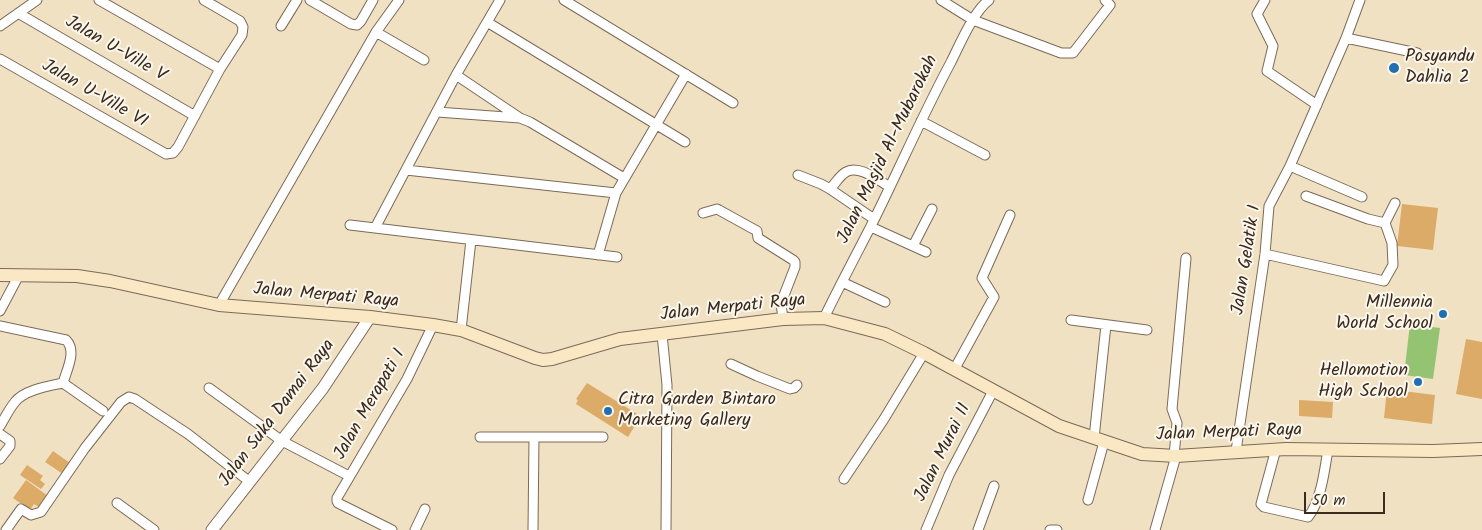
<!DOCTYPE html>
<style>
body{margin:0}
#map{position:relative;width:1482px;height:530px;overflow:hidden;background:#f1e1c3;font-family:Kalam,sans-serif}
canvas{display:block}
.scale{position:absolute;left:1304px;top:492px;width:81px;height:22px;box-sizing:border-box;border:2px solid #3b2a1e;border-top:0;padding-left:6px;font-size:15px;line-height:18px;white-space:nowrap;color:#3b2a1e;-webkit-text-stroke:4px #fbf7ec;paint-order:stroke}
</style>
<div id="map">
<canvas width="1482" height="530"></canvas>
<div class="scale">50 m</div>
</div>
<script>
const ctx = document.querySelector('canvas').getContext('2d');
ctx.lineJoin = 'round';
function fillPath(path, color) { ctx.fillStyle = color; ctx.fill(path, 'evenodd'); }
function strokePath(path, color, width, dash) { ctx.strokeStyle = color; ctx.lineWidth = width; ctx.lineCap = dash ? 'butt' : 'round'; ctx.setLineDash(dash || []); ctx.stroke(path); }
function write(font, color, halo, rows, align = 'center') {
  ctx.font = font + ' Kalam,sans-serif'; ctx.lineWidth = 4; ctx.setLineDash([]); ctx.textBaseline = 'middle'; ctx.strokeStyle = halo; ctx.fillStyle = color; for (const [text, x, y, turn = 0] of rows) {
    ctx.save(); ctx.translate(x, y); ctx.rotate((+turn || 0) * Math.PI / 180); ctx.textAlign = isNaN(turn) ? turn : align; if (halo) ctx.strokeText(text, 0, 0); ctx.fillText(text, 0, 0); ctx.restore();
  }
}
fillPath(new Path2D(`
 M1410,324L1440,328L1433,379L1404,375Z`), '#94c372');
fillPath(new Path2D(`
 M1402,204L1438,208L1433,250L1397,246Z
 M1466,339L1482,342V399L1456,394Z
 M587,383L639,415L637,417L639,419L628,437L576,404L578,400L576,399Z
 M1387,389L1435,395L1432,424L1384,418Z
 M1299,400L1333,402L1332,418L1299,416Z
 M53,451L70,463L63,474L45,462Z
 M27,465L43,476L40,480L45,484L41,489L20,475Z
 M26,480L48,496L40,508L34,504L30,510L13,498Z`), '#dbab67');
const minor = new Path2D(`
 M99,0L220,69
 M310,0L351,24L357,25L361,21L373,0
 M564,0L733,103
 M941,0L973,20L1061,53H1073L1110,5L1105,0
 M1265,0L1257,14L1273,46L1267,71L1317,105
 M18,13L195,116
 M487,22L685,142
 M0,26L37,0
 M281,26L297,0
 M376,32L424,60
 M1346,38L1417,53
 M0,59L166,154L173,153L178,147L220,69L242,35L243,27L240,21L204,0
 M456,75L520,118L530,122L624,178
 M437,112L520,118
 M921,121L985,155
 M1290,166L1362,197
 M406,170L616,193
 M798,175L821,184L830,189C835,184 840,175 846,172C859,164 879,181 890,187
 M830,189L874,219
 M1306,196L1368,219L1385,223
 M703,213L717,209L719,210L757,231L758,238L793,260L795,262V267L781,303L783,319
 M350,225L617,257
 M871,227L926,252
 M375,228L456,75L500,0
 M913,246L932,209
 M1265,254L1384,281L1393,265L1392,243L1385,223L1395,203
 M598,255L616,193L686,74
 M842,282L885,302
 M219,305L376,32L399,0
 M0,311L19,275
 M824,318C839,287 855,257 871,226C898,172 922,116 951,62C960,44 974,11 989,0
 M1071,320L1147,330
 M0,326L66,340C77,351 67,369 63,383
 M461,330L471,240
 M662,334L667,385L666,530
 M731,364L757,376L790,389L794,388L797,385
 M954,370L994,297L982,278L1010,215
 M209,388L282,441L349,476
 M0,426C5,418 9,409 15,402C24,390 49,386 63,383L103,411
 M0,434L10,441V446L0,459
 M480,437H603
 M1094,438L1106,325
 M1276,449L1261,504L1264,507L1308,517C1321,502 1325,468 1328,449
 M1236,451L1265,254L1269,206L1290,166L1346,38L1360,0
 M1174,456L1177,423L1172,409L1186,258
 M844,479L884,419L924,353
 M1088,500L1104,442
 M117,503L154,530
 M6,530L21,509L31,515L41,512L85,448L121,402L129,397L135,399L188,434L250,482
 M392,530L338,503L337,501V498L407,379L433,325
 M415,530L425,509
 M533,530L534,437
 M926,530L949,475L993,391
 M978,530L994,486
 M1050,530H1057
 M1155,530L1176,456`);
const tertiary = new Path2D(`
 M212,530L323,388L370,317`);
const secondary = new Path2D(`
 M0,275L77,276L110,281L219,305L370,317L433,325L461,330L535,358L543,360L552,359L620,339L783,319L824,318L885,334L924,353L1059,426L1142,454L1176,456L1286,449L1433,451L1482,449`);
strokePath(minor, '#7b6a58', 11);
strokePath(tertiary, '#7b6a58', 13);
strokePath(secondary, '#7b6a58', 14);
strokePath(minor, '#fff', 9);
strokePath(tertiary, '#fff', 11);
strokePath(secondary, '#fae7c3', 12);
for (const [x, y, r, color] of [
 [1394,68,6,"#1f6fb2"],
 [1443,314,5,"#1f6fb2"],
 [1418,382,5,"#1f6fb2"],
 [608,411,5,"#1f6fb2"]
]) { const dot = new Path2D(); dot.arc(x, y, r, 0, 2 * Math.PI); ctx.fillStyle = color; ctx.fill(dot); strokePath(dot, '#fbf7ec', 2); }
write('18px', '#3b2a1e', '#fbf7ec', [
 ["Jalan U-Ville V",115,50,30],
 ["Jalan U-Ville VI",94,95,30],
 ["Jalan Masjid Al-Mubarokah",889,150,-64],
 ["Jalan Gelatik I",1248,260,-81],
 ["Jalan Merpati Raya",326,297,5],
 ["Jalan Merpati Raya",733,309,-6],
 ["Jalan Merapati I",371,405,-60],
 ["Jalan Suka Damai Raya",278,414,-53],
 ["Jalan Merpati Raya",1229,434,-2],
 ["Jalan Murai II",944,453,-64]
]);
write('18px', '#3b2a1e', '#fbf7ec', [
 ["Posyandu",1405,58],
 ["Dahlia 2",1405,79],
 ["Millennia",1433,304,"right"],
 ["World School",1433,325,"right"],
 ["Hellomotion",1408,372,"right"],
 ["High School",1408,393,"right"],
 ["Citra Garden Bintaro",618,401],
 ["Marketing Gallery",618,422]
], 'left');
</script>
